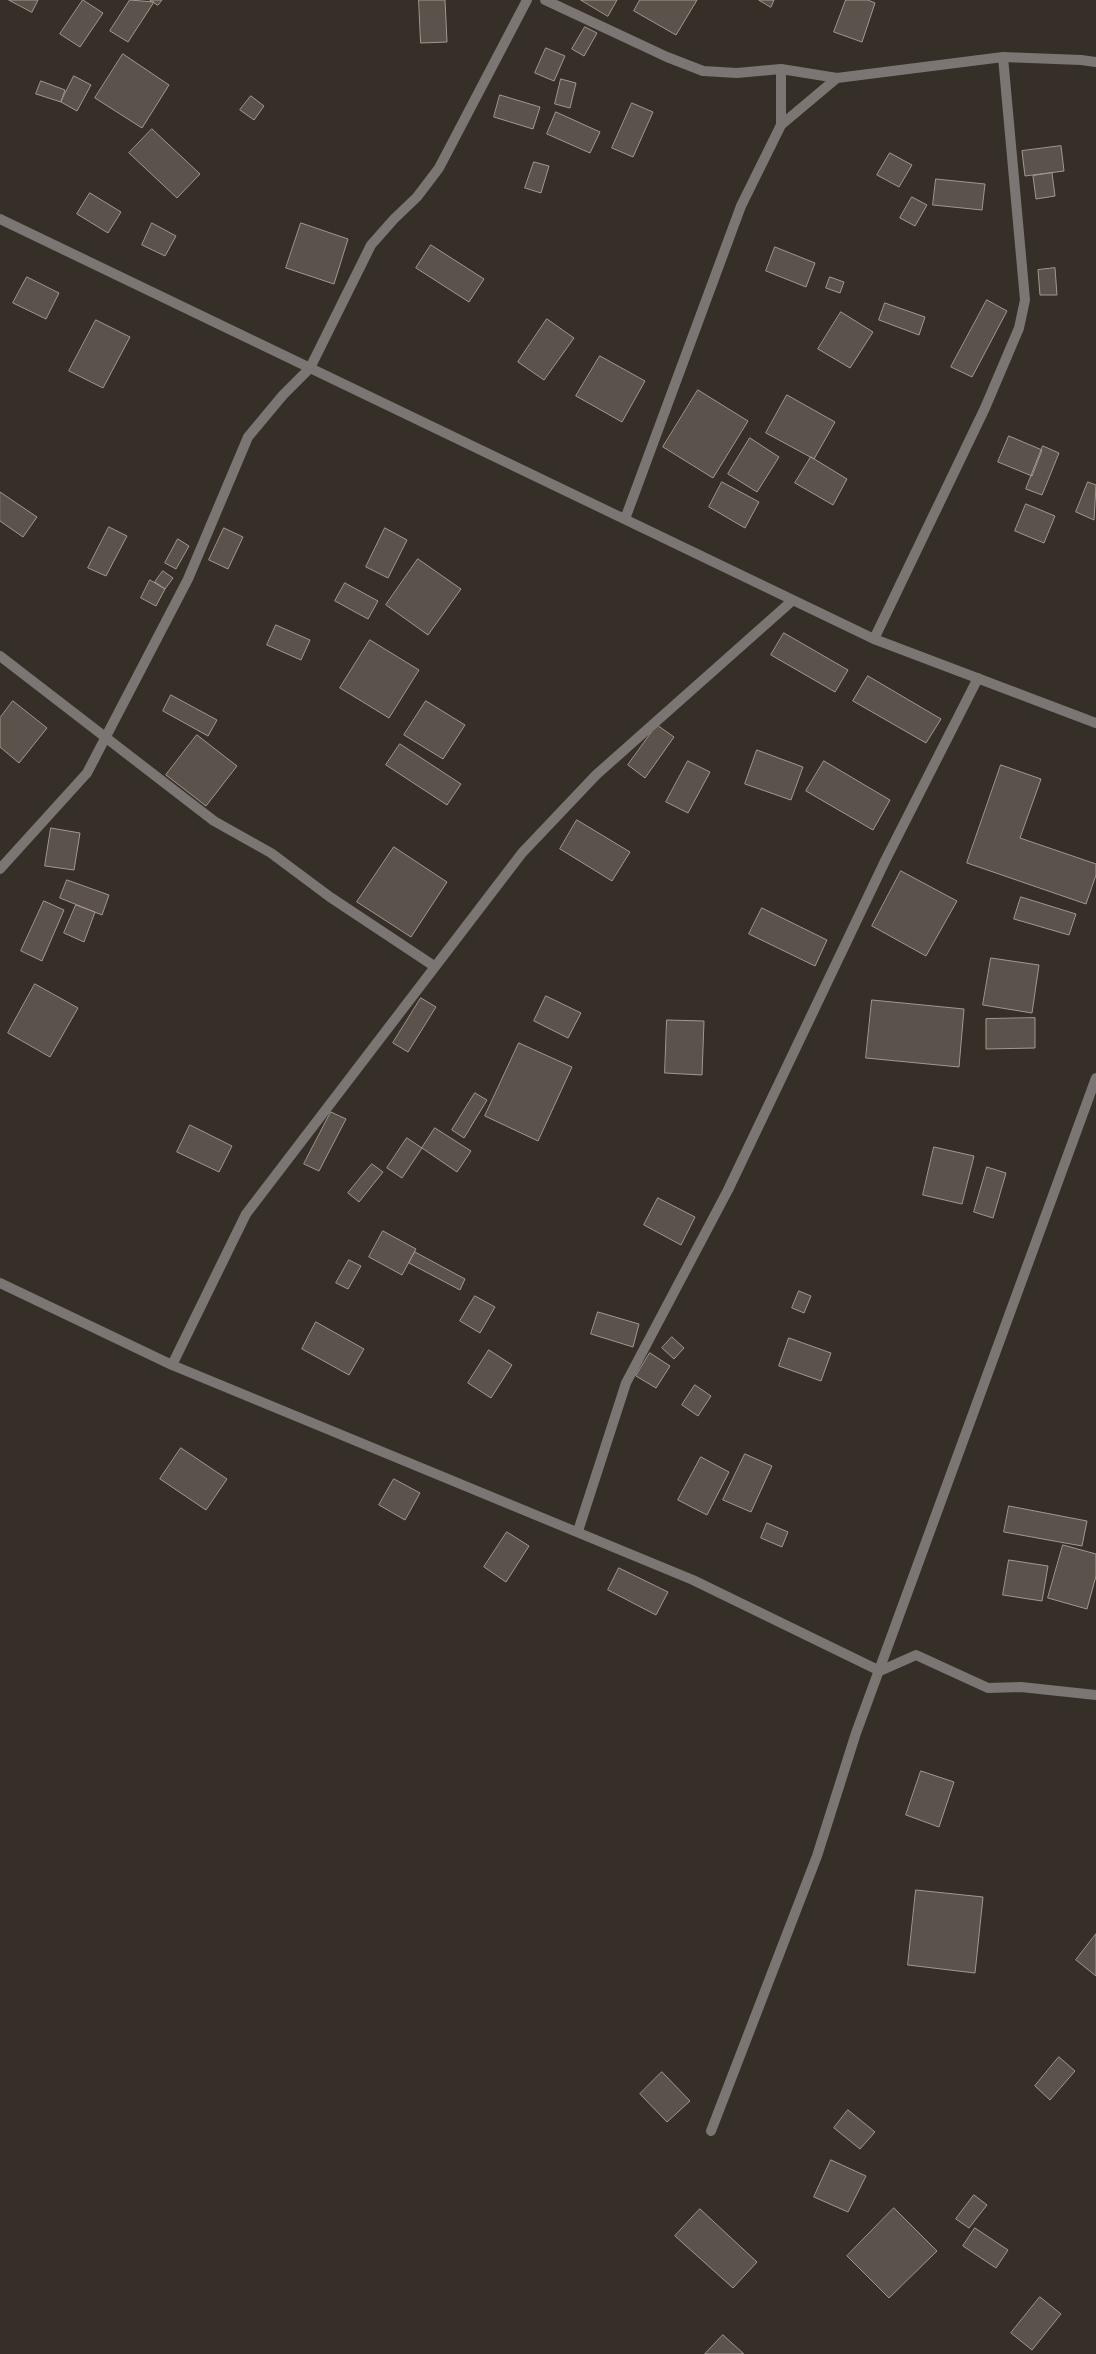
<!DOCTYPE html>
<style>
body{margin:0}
canvas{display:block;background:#362f28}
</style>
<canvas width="1096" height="2354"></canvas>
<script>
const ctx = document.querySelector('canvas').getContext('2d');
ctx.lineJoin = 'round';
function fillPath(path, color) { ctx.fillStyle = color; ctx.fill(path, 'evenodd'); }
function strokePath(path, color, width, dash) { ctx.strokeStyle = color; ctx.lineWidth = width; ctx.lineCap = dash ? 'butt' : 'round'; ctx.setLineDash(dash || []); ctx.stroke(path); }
const building = new Path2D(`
 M9,0H38L32,12Z
 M83,0L103,13L80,47L60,34Z
 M130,0L154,2L128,42L110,31Z
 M150,0H162L158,5Z
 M419,0H445L447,42L421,43Z
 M581,0H617L608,16Z
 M640,0H697L676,35L634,11Z
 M759,0H774L771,7Z
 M846,0H868L875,3L862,42L834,32Z
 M585,27L597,33L584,56L572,49Z
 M546,48L565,56L554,81L535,73Z
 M123,54L169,85L142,128L95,98Z
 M74,76L91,85L77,111L61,102Z
 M561,79L576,83L570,108L555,104Z
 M41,81L65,90L61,102L36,94Z
 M500,95L540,107L533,129L494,117Z
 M251,96L264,106L254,120L240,110Z
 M632,103L653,112L633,157L612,148Z
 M556,112L600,132L590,153L547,134Z
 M152,129L200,174L177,198L129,153Z
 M1061,146L1064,171L1025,176L1022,151Z
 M890,153L912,165L899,187L877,175Z
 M534,162L549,166L541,193L525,188Z
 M1052,173L1055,196L1036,199L1033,176Z
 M936,179L985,184L982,210L933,205Z
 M90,193L121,212L108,233L77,214Z
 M912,197L927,205L915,226L900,218Z
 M152,223L176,236L165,256L142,245Z
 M301,223L348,239L334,284L286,268Z
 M431,245L484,279L469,302L416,268Z
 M775,247L815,263L806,287L766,271Z
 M1055,268L1057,295H1040L1038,270Z
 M27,277L59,293L46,319L13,303Z
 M830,277L844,282L840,293L826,288Z
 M987,300L1007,311L972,377L951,367Z
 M885,303L925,317L919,335L879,320Z
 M841,312L873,332L850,368L818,349Z
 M547,319L574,338L544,380L518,362Z
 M96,320L130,337L103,388L69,371Z
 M600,356L645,381L622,422L576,396Z
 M698,390L748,421L713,478L663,447Z
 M787,395L835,422L814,459L766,433Z
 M1009,436L1042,450L1032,476L998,462Z
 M750,438L779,457L757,492L728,474Z
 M1043,446L1059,453L1042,495L1026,489Z
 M811,457L847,479L833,505L795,483Z
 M722,482L759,502L745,528L709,507Z
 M1088,482L1096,485L1094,520L1076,512Z
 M0,492L37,517L23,537L0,521Z
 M1026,504L1055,516L1044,543L1015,531Z
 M109,527L127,536L106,576L88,568Z
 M224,528L243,537L228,569L209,560Z
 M385,528L407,540L388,578L366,567Z
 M178,539L189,546L176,569L165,563Z
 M418,559L461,589L428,635L386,605Z
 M163,571L173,578L165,589L155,582Z
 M150,580L165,589L156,606L141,598Z
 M345,583L378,601L368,619L335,601Z
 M276,625L310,640L301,660L267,645Z
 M784,633L848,670L835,692L771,655Z
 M370,640L419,670L389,718L340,688Z
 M868,676L941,719L926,743L853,701Z
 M171,695L217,720L208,736L163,711Z
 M13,701L47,728L19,763L0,747V718Z
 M426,701L465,725L443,759L404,735Z
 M657,725L674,737L645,778L628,765Z
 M197,735L237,766L206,806L166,775Z
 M400,744L461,784L447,805L386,765Z
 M757,750L803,767L791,800L745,784Z
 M688,761L710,772L688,813L666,802Z
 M824,761L890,800L873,830L806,791Z
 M1001,765L1041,779L1020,838L1096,864V875L1086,904L967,863Z
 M577,820L630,852L612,881L560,849Z
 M51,828L80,833L74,870L45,866Z
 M394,847L447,882L411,937L357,902Z
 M901,871L957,901L926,956L872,926Z
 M67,880L109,895L102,915L60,898Z
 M1021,897L1076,914L1069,935L1014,919Z
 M44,901L64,910L42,961L21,951Z
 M76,905L95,912L84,942L64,933Z
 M762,908L827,940L815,966L749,934Z
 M991,958L1039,965L1032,1013L983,1005Z
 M35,984L78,1008L50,1057L8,1033Z
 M546,996L581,1013L568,1038L534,1021Z
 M421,998L436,1007L408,1052L393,1043Z
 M872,1000L964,1009L959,1067L866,1058Z
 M1035,1018V1048L986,1049V1019Z
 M667,1020L704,1021L702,1075L665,1073Z
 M519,1043L572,1067L538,1141L485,1116Z
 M475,1093L487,1100L464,1138L452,1130Z
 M331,1112L346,1119L319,1171L304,1164Z
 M190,1125L232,1146L219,1172L177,1152Z
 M435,1128L471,1151L457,1172L422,1148Z
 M407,1138L422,1148L402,1178L387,1168Z
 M934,1147L974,1156L962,1204L923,1195Z
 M372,1164L383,1172L359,1202L348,1193Z
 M987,1167L1006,1173L993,1218L974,1212Z
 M658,1198L695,1217L681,1245L644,1225Z
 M383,1231L416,1249L402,1275L369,1257Z
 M415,1252L465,1279L460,1290L409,1263Z
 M349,1260L361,1266L348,1289L336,1283Z
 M799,1291L811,1296L804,1313L792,1308Z
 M475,1296L495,1307L480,1333L460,1321Z
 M598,1312L639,1324L633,1347L591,1334Z
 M316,1322L364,1349L349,1375L302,1349Z
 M672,1337L684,1348L674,1359L662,1348Z
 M789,1338L831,1353L821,1381L779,1366Z
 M489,1350L512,1365L491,1398L468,1383Z
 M650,1353L670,1366L656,1388L636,1376Z
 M695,1385L711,1396L698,1416L682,1405Z
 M181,1448L227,1479L206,1510L160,1479Z
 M745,1454L772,1466L751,1512L723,1500Z
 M701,1457L729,1472L707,1515L678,1500Z
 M394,1479L420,1493L405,1520L379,1505Z
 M1009,1506L1087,1521L1082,1546L1004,1532Z
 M767,1523L788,1532L782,1547L761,1538Z
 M507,1532L529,1546L506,1582L484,1567Z
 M1063,1545L1096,1554V1576L1087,1609L1048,1598Z
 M1009,1560L1048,1566L1042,1601L1003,1595Z
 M619,1568L668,1592L656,1615L608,1590Z
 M921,1771L954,1782L939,1827L906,1815Z
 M916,1890L983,1897L975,1973L908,1965Z
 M1096,1934V1976L1076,1960Z
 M1059,2057L1075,2071L1050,2100L1035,2086Z
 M662,2072L690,2101L667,2122L640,2094Z
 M848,2110L875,2132L860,2149L834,2128Z
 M831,2160L866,2176L848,2212L814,2197Z
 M974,2195L987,2205L969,2228L956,2219Z
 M894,2208L937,2251L889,2298L847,2256Z
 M700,2209L757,2262L733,2288L675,2236Z
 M975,2228L1008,2250L996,2268L963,2246Z
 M1040,2297L1061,2314L1032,2350L1011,2333Z
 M723,2335L744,2354H705Z`);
fillPath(building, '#5a524b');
strokePath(building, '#a19790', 1);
strokePath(new Path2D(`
 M545,0L667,57L703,71L737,73L781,69L837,78L1003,57L1081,60L1096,62
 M781,125V69
 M0,219L874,639L1096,723
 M625,519L741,206L781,125L837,78
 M874,639L985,408L1019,328L1025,300L1003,57
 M0,656L214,821L271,853L330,897L434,966
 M0,869L87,773L188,579L248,437L283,395L310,368L371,245L394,219L417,197L439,168L527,0
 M0,1283L172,1365L693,1580L880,1671
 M172,1365L246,1214L522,853L596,775L793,600
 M578,1531L626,1383L728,1190L886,859L978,678
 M880,1671L916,1655L988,1688L1021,1687L1096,1695
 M711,2131L817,1856L856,1733L1096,1078`), '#7b7673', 10);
</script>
